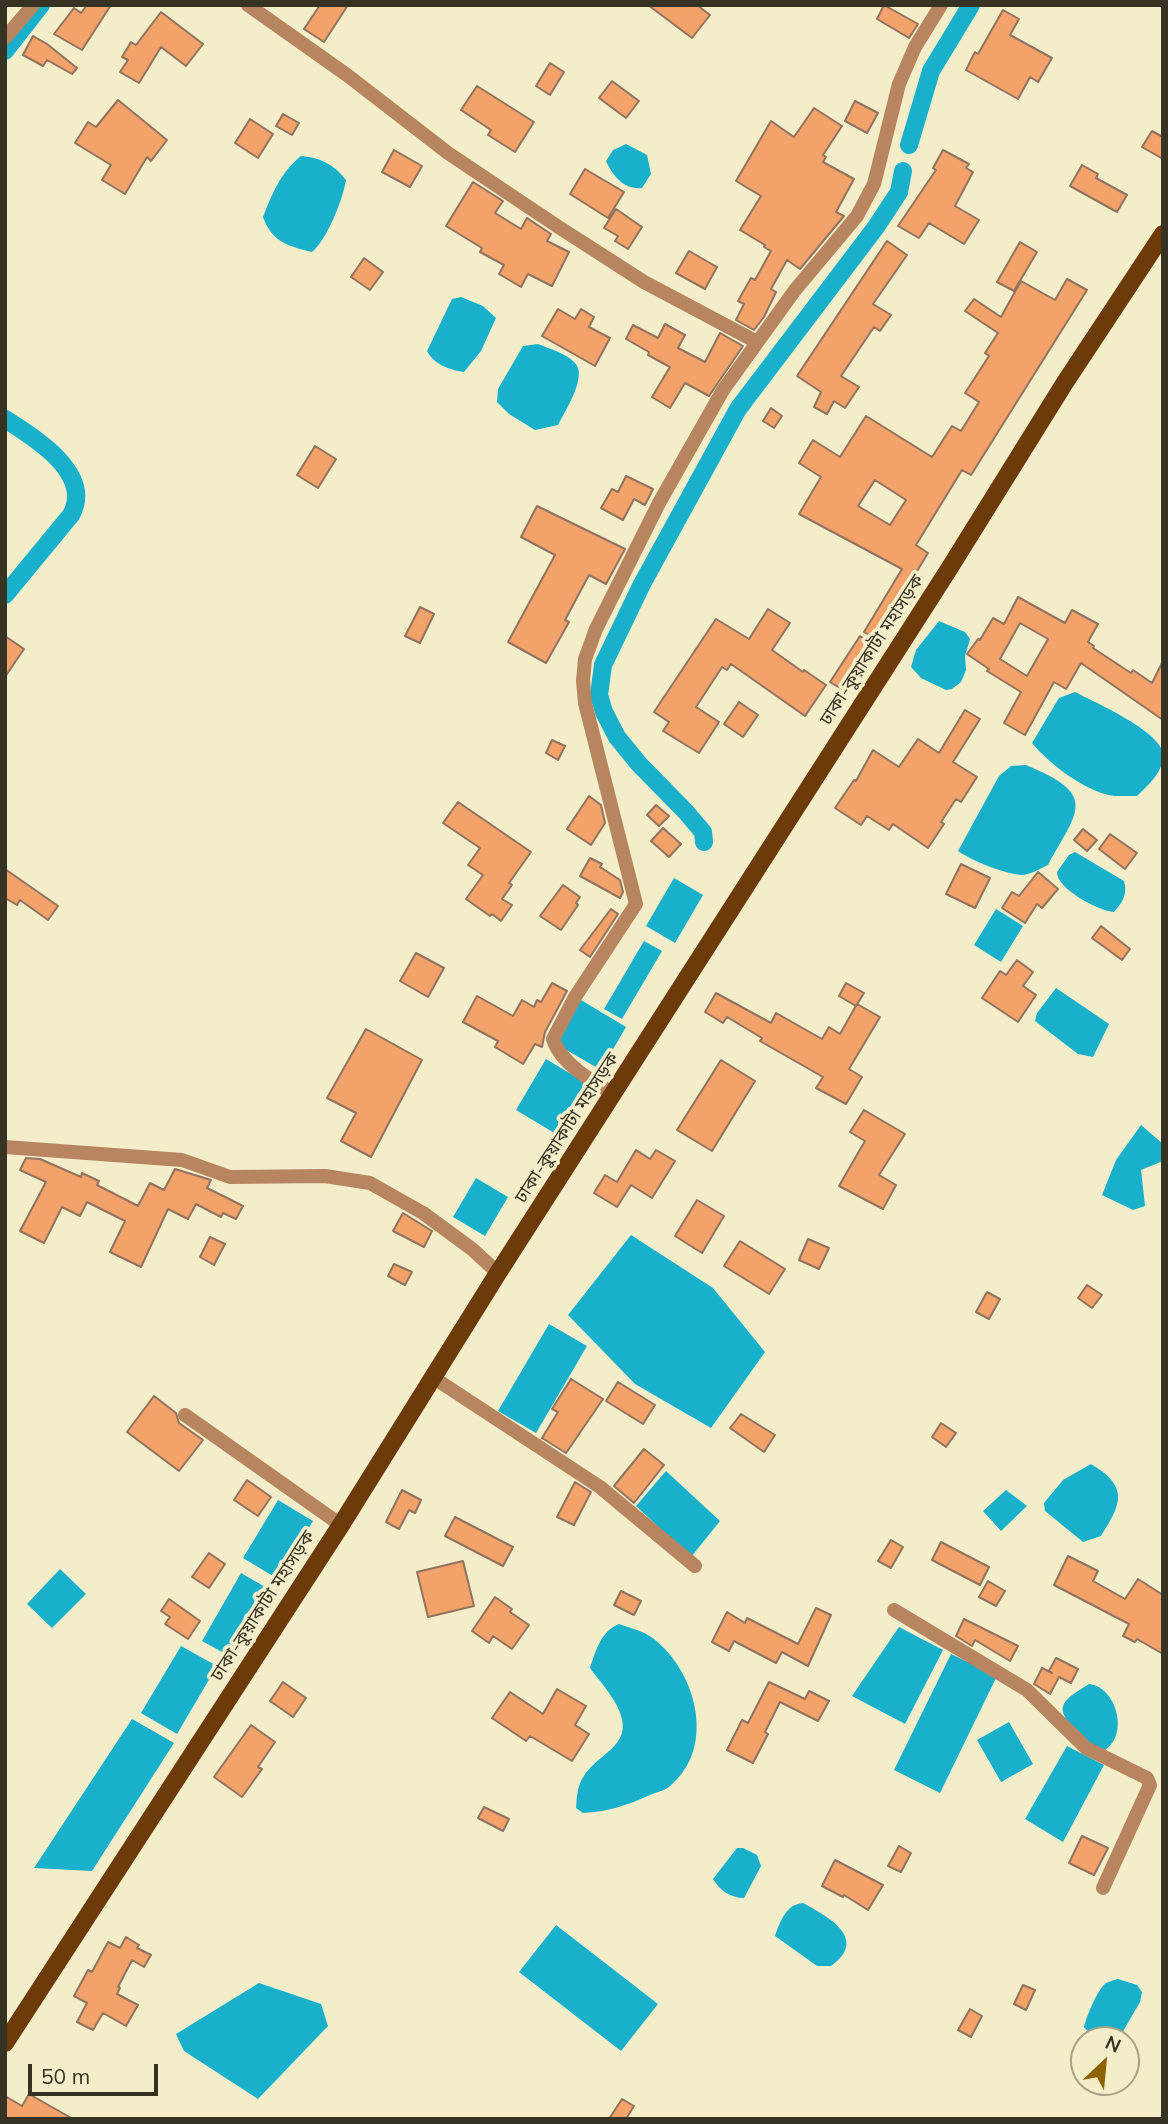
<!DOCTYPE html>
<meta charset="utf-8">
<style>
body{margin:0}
#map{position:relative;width:1168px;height:2124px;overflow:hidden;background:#f4edc9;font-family:Mulish,sans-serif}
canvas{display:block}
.frame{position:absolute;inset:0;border:7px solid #363325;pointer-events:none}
.north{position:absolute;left:1070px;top:2026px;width:70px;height:70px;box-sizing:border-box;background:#f4edc9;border:2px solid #a8a387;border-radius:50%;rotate:26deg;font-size:19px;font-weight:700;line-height:28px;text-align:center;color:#363325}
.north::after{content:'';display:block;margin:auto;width:24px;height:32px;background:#8c6204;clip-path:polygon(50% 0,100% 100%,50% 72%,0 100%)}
.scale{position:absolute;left:28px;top:2064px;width:130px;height:32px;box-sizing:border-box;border:4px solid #363325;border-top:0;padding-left:9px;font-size:21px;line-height:24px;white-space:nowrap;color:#363325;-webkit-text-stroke:5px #f4edc9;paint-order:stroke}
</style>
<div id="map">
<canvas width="1168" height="2124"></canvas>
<div class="frame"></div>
<div class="north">N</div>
<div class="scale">50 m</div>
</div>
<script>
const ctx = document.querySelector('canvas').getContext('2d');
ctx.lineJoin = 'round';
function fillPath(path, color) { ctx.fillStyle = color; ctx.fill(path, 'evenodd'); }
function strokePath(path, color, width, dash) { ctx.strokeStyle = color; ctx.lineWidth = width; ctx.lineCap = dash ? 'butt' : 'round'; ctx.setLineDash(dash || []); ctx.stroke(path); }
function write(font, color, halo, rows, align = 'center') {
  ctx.font = font + ' Mulish,"Noto Sans Bengali",sans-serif'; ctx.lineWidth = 7; ctx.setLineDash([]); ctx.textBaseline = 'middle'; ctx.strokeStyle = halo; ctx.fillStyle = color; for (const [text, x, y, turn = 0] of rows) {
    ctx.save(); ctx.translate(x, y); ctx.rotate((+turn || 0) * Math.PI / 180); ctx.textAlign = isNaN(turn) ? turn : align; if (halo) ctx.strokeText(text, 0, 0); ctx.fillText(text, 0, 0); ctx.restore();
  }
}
fillPath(new Path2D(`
 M626,144L647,155L651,174L642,188C624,190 613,176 606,161L613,150Z
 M301,156C319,157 335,165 346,180C343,199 327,240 312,252C288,246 272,242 263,217C272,194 281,172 301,156Z
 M461,297L483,306L496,318L481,351L464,372C450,370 433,364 427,351L452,299Z
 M538,344C550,349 565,353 574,362C589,375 565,411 558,425L535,430L509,414L497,402L498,389L523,346Z
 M939,621L965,632L970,639L965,656L966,670L961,682L952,689L946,690L921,678L911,667L916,650Z
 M1075,692C1094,702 1163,732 1163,755C1163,773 1148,785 1137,796C1129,796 1122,796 1114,796C1086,792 1049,764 1032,743L1059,698Z
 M1026,765C1098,795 1079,809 1048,865C1042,868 1029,875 1022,875C1005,874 972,861 958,851L999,776L1011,766Z
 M1075,852L1124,881C1128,894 1122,903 1114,912C1098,911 1056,888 1057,872L1069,855Z
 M674,878L703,895L675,943L646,926Z
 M996,909L1023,926L1001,962L974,945Z
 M644,941L662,951L622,1019L604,1009Z
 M1056,988L1109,1024L1093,1057L1078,1054L1035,1021L1037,1013Z
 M581,1000L626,1027L601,1070L556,1044Z
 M546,1059L591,1086L561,1137L516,1110Z
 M1141,1125L1163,1144V1161L1141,1170L1145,1206L1133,1210L1102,1195L1116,1160Z
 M476,1178L508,1197L485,1236L453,1217Z
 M631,1235L713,1288L765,1352L711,1428L635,1384L568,1315Z
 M549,1324L587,1346L536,1433L498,1411Z
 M1091,1464C1129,1487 1122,1503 1101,1536L1083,1542L1045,1511L1044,1503L1063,1480Z
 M666,1471L720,1521L691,1557L636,1506Z
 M1006,1490L1027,1506L1001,1531L983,1511Z
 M278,1500L313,1521L278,1579L243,1558Z
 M60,1569L86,1594L52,1628L27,1604Z
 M241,1573L272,1591L233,1658L202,1641Z
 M619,1624C630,1628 644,1631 654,1639C696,1672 717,1747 670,1786C665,1791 656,1792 650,1795C628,1805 607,1812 583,1813L576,1808C577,1796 577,1786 584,1776C601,1750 638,1745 616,1704C609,1691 598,1679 590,1668C596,1650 601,1631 619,1624Z
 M899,1627L943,1650L905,1724L852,1696Z
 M181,1646L217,1666L177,1734L141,1713Z
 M951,1654L997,1676L940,1793L894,1770Z
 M1089,1684C1117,1687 1129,1735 1105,1750C1092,1748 1087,1741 1078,1732C1051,1707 1063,1700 1089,1684Z
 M132,1719L174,1743L92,1871L34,1868Z
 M1009,1722L1033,1764L1001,1782L977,1740Z
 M1067,1746L1104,1765L1063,1842L1025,1819Z
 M737,1848H743L757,1855L761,1866L744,1898C731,1898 719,1890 713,1879Z
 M803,1903C829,1917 869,1939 831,1966H817L775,1936C780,1922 786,1904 803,1903Z
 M556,1925L658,2004L621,2051L519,1972Z
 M1118,1979L1137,1985L1142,1992L1140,2002L1118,2040C1104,2040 1093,2039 1084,2027C1086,2018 1098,1988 1106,1983C1110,1981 1114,1980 1118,1979Z
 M259,1983L321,2004L328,2026L258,2099L184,2051L176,2034Z`), '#18b0cb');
strokePath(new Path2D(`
 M5,51L41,5
 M909,145L931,71L971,5
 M5,419C34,437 94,474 71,515L5,595
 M704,842L703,832L686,812L639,764L617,737L604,712L599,695L603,665L642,584L738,409L876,227L899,192L903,171`), '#18b0cb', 18);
const building = new Path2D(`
 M87,5H111L82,50L54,34L74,8L81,13Z
 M320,5H348L324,42L304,29Z
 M648,5H697L710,15L692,38Z
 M884,5L918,24L909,38L877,19Z
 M1003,10L1019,19L1010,35L1052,58L1038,82L1030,77L1018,99L966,70L975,52L978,54Z
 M161,12L203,44L186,66L161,47L139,83L120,72L128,60L122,57L131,42L136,45Z
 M33,36L47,44L77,68L72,74L47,60L43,66L23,55Z
 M550,63L564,72L550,95L536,86Z
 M612,81L639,101L626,118L599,98Z
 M477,86L534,122L515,152L488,135L491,130L461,110Z
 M118,100L167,140L151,161L147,157L125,194L102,180L111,165L75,143L88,122L96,127Z
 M855,101L878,113L867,133L845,121Z
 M814,108L842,126L823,155L826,157L823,162L854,179L836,212L844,216L800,269L787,260L771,289L776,292L764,317L754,330L736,320L744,304L738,301L751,278L755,280L771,251L764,247L765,245L740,230L761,196L736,181L771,121L794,137Z
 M283,114L299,123L292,135L276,126Z
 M250,119L273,134L258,158L235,143Z
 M1152,131L1163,137V159L1142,147Z
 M394,150L422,166L410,187L382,172Z
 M943,150L969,164L966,168L973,172L955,206L979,220L964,244L929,223L919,238L898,226L936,170L933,168Z
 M1082,165L1098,174L1096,178L1127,195L1117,212L1070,186Z
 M585,169L624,192L608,218L570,194Z
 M473,182L503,201L495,213L521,229L527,218L551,234L547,241L569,252L552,286L528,274L521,287L499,274L504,265L480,252L482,248L446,226Z
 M616,209L642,227L628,249L615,241L618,236L604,228Z
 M887,241L907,255L873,304L891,315L880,331L874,327L841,376L859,387L845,408L834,401L827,414L814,407L821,392L797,376Z
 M1020,242L1037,252L1014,291L997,282Z
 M689,251L717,267L705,289L676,273Z
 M364,258L383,272L370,290L351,277Z
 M1067,279L1087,290L971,475L962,470L916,545L928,553L876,639L864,632L902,569L799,514L821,477L799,463L813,440L840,457L866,416L932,457L952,426L961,431L979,402L965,393L989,356L985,353L998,333L965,311L974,299L1001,317L1021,281L1055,300ZM875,480L906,500L890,525L858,506Z
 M558,309L575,319L581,309L594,317L589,327L610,338L595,366L542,336Z
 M665,324L685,335L678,348L705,362L720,333L743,346L709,396L685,383L670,408L652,397L670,367L648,355L649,352L626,339L633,325L658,338Z
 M771,408L782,416L774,428L763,421Z
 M315,446L336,459L318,488L297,475Z
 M626,476L653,489L645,505L634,499L623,520L601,508L612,489L618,492Z
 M537,506L625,549L606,584L589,575L565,620L569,622L546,663L508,642L555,555L521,537Z
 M1018,597L1065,623L1072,610L1098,624L1088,642L1094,646L1093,648L1131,673L1133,670L1152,683L1163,661V720L1081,663L1066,689L1054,682L1025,735L1004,723L1021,692L987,671L989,669L967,654L978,639L980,640L993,618L1004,624ZM1020,623L1048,639L1027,676L1000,659Z
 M420,607L434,614L420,643L405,636Z
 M768,609L790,623L772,650L803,672L804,670L826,685L805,716L731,664L727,670L722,667L696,707L719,722L699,753L663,731L669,722L654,712L716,619L749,639Z
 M5,636L24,649L5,677Z
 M860,636L872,644L845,691L830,682Z
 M739,702L758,715L743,737L724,724Z
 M965,710L980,719L953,762L977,777L961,802L956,799L941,822L944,824L928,848L893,824L889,830L867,816L861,825L835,808L854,780L856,781L873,750L899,767L918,739L939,753Z
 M552,740L565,746L558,760L546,753Z
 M589,796L601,805L605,823L591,845L567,829Z
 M458,802L531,852L509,883L512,885L502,899L512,905L501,921L492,914L490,916L466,899L483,875L468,865L480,848L443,823Z
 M656,805L669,816L659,826L647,815Z
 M663,828L681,844L669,857L651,841Z
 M1083,829L1097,840L1087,851L1074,840Z
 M1110,834L1137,853L1125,869L1099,849Z
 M590,858L602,864L600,867L620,880L623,892L620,898L580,876Z
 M961,864L990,878L975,908L946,894Z
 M5,869L58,906L48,920L20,900L17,905L5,898Z
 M1038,872L1058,889L1042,908L1037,904L1025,923L1002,908L1012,892L1019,896Z
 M563,885L580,897L576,903L578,905L561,930L540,916Z
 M611,909L618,914L590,957L580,950Z
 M1101,926L1130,949L1122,960L1092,938Z
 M416,953L444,968L428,997L400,981Z
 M1017,960L1033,972L1023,986L1036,995L1018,1022L982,998L1000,971L1006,975Z
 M552,983L567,991L545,1032L542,1047L535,1044L523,1064L495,1047L498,1041L463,1022L477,996L513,1016L522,1000L534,1007L537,1000L541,1002Z
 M846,983L864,993L856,1006L839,996Z
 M716,993L771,1023L776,1013L822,1039L829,1027L840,1034L857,1004L880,1017L849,1069L862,1077L846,1104L816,1088L823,1077L760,1041L762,1038L727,1017L723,1023L705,1012Z
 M366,1029L422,1060L371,1157L341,1141L356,1113L327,1098Z
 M721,1060L755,1081L712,1151L677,1130Z
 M864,1110L905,1134L879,1175L896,1185L883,1209L839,1186L865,1141L850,1132Z
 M636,1150L650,1159L656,1150L675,1161L652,1198L631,1185L617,1207L594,1193L605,1175L617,1182Z
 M26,1158L40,1159L81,1177L82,1173L99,1181L97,1185L138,1206L150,1183L164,1190L175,1169L211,1180L207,1188L243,1206L236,1219L223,1213L221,1217L196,1204L188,1219L168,1209L141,1267L110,1252L125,1221L87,1202L80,1216L62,1207L44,1243L20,1231L46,1182L20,1170Z
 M697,1200L724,1216L702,1253L675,1236Z
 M403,1213L432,1231L424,1247L393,1231Z
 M210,1237L225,1244L214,1265L200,1257Z
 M808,1239L829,1248L819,1269L799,1260Z
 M740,1241L785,1269L769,1294L724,1266Z
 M394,1264L412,1272L405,1285L388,1276Z
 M1087,1285L1102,1295L1092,1308L1078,1298Z
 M987,1292L1000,1299L989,1319L976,1312Z
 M571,1379L603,1399L566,1453L542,1438L558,1412L552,1409Z
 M618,1382L655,1405L643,1424L606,1401Z
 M154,1396L176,1413L179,1423L203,1440L179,1471L127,1432Z
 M741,1414L775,1435L764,1452L730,1428Z
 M941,1423L956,1433L946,1447L932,1437Z
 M644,1449L664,1465L634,1503L614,1486Z
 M247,1480L271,1497L258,1516L234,1500Z
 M575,1482L591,1492L574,1525L557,1517Z
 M402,1490L421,1500L415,1513L409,1510L399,1529L386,1522Z
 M455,1517L513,1547L503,1566L445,1536Z
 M891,1540L903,1547L891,1568L878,1561Z
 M941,1542L989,1567L980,1585L932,1560Z
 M209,1553L225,1564L209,1588L192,1577Z
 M1068,1556L1098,1571L1093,1581L1125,1599L1138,1579L1163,1595V1654L1137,1639L1135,1642L1123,1636L1129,1624L1054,1585Z
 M463,1561L474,1606L428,1617L417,1572Z
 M988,1581L1005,1591L996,1606L979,1597Z
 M621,1591L641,1601L634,1615L614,1605Z
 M495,1597L512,1609L510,1612L529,1625L512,1649L493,1636L489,1643L472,1631Z
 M169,1599L200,1621L188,1639L165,1624L170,1617L161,1611Z
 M816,1608L831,1615L808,1666L782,1652L776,1663L734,1641L729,1651L712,1642L727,1612L745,1623L747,1618L798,1644Z
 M964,1619L1018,1646L1010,1661L975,1640L972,1646L956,1636Z
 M1056,1658L1078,1669L1071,1683L1059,1677L1050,1694L1034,1684L1042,1668L1052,1673L1049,1671Z
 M283,1682L306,1698L293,1717L270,1701Z
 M769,1682L805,1699L809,1691L829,1701L818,1721L780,1702L765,1732L768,1734L753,1763L727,1750L742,1720L748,1723Z
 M557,1689L586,1706L575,1725L589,1734L572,1761L530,1736L526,1741L492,1718L510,1692L543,1714Z
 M251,1725L275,1742L258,1767L262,1769L242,1797L214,1777Z
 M484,1807L509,1819L503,1831L478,1818Z
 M1082,1836L1108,1848L1094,1875L1069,1863Z
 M899,1846L911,1853L901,1872L888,1866Z
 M835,1860L883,1885L868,1910L844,1895L843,1897L822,1886Z
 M126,1937L139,1945L137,1948L151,1955L144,1967L132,1960L118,1987L120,1988L117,1994L138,2005L126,2026L103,2013L93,2030L77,2022L87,2003L74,1996L88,1970L92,1972L108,1942L120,1948Z
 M1023,1985L1035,1990L1026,2010L1014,2004Z
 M970,2009L982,2016L971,2037L958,2030Z
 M29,2094L73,2119H5V2096L22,2106Z
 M622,2099L634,2106L626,2119H609Z`);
fillPath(building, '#f3a36a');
strokePath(building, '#91735f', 2);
strokePath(new Path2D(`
 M248,5L347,75L448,153L557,226L644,282L757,342
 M5,38L33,5
 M614,1094C593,1082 561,1064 553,1039L575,997L636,904L585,703L583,681L585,659L596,629L659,503L723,390L795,290L857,216L874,184L899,84L915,47L941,5
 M5,1147L182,1160L230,1177L325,1176L370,1183L423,1213L472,1249L498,1273
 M434,1378L600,1487L695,1566
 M185,1415L341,1525
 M894,1610L1027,1690L1086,1748L1147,1778L1150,1785L1103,1888`), '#b78560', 14);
strokePath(new Path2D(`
 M5,2043L341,1525L498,1273L949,569L1064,384L1163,234`), '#6d3a0a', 18);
write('18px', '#363325', '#f4edc9', [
 ["ঢাকা-কুয়াকাটা মহাসড়ক",872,650,-57],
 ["ঢাকা-কুয়াকাটা মহাসড়ক",567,1128,-57],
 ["ঢাকা-কুয়াকাটা মহাসড়ক",263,1606,-57]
]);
</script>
